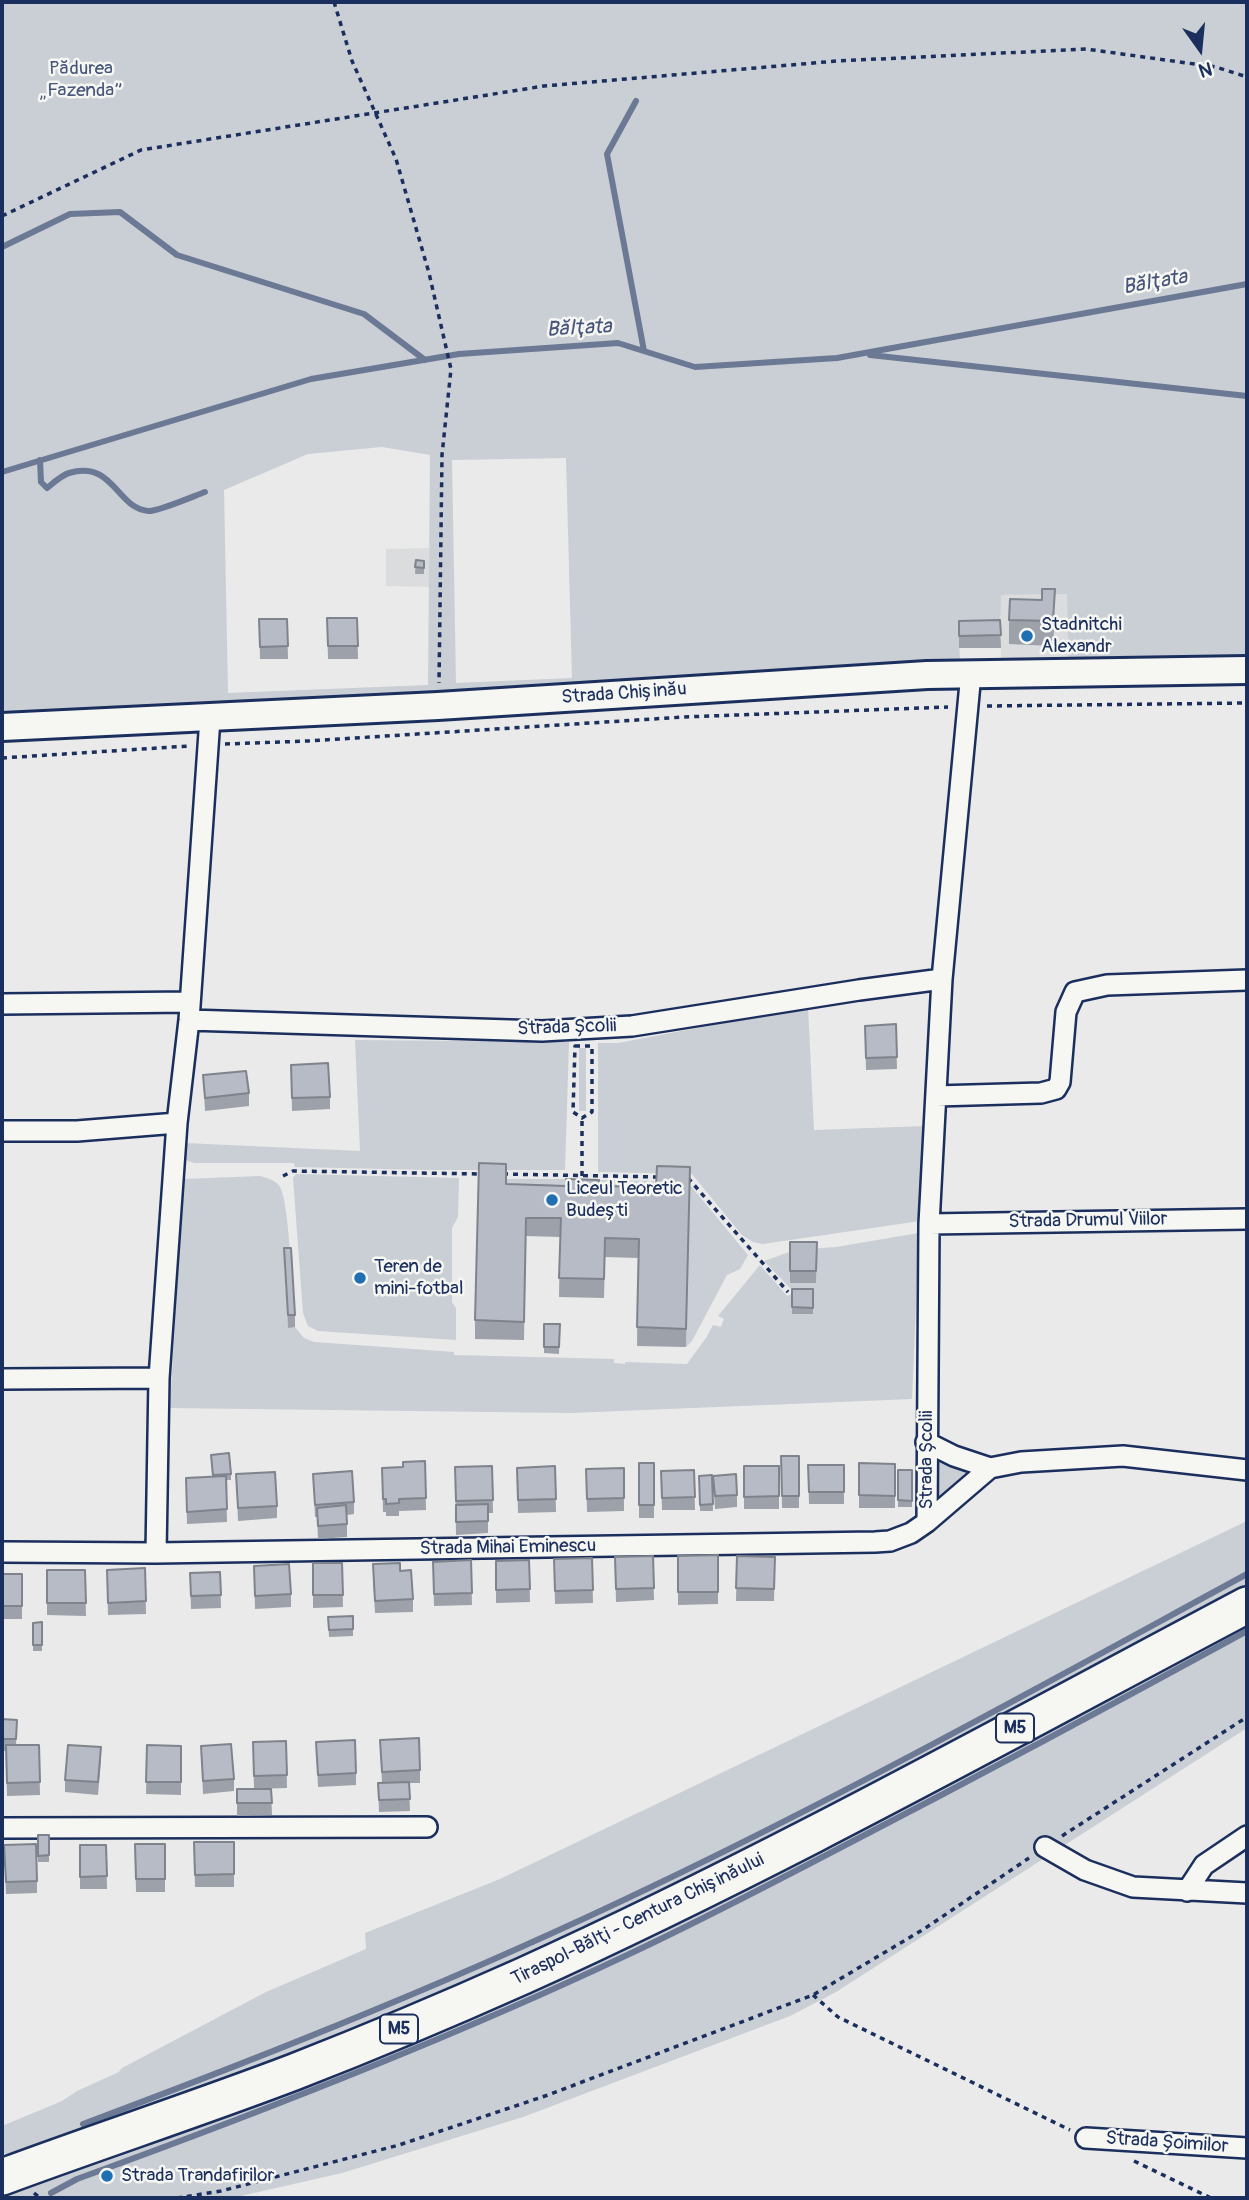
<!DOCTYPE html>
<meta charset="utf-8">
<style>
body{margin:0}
#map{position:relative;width:1249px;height:2200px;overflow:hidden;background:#e9eae9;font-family:Pangolin,sans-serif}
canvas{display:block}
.frame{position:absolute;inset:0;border:4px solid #1b2f5e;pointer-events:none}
.north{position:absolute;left:1165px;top:14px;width:70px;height:70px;-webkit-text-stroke:5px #f6f6f2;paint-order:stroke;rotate:165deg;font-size:19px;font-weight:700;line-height:28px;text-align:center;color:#1b2f5e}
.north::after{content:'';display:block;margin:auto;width:24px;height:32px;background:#1b2f5e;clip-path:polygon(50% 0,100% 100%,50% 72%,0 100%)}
</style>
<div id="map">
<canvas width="1249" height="2200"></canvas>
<div class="frame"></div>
<div class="north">N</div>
</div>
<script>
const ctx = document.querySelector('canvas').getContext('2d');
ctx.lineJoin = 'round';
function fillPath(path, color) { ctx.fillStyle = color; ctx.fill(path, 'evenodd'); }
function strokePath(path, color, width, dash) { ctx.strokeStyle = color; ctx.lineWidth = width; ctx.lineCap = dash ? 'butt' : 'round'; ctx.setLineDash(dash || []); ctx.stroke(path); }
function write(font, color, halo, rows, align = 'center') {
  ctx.font = font + ' Pangolin,sans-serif'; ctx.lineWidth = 5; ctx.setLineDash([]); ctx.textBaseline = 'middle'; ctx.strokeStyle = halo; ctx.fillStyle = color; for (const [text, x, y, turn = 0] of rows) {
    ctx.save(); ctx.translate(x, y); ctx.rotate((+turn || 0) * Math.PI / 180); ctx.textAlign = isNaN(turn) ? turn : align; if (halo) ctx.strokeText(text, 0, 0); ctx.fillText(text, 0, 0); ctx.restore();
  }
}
fillPath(new Path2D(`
 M429,548V587L386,586V549Z
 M1067,594L1068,661L1001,662L1000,595Z`), '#dadcde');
fillPath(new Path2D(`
 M2,2H1247V658L1068,661L1067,594L1001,595L1000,633H959L960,664L2,717ZM382,447L430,455L428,685L228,693L224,490L308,454ZM566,458L572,678L456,683L452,460Z
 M808,1007L814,1130L926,1126L920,1221L763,1244L753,1242L742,1235L692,1174L598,1172V1043H618Z
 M355,1040L569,1042L565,1170H429L295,1167L294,1163H194L183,1159L184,1143L360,1151Z
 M579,1048H586V1111H579Z
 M296,1174L459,1178L458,1217L452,1228V1302L456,1308V1340L318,1331L308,1326L303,1313L293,1178Z
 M260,1176C267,1178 276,1180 280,1187C287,1200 289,1244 291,1260L284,1261L288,1327H295L304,1338L314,1342L454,1352V1355L614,1359V1363L625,1364V1362L687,1364L706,1338L713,1325L721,1327L724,1319L718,1316L760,1265L787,1296L792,1294V1290L764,1261L795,1250L836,1247L919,1233L912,1399L571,1413L170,1408L183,1179Z
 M507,1179H565V1196L507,1202Z
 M597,1180L654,1181L653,1204L597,1197Z
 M690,1185L748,1255L740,1269L727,1275L692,1341L686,1347Z
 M938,1457L974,1472L945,1498L940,1496L935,1492L934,1459Z
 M1247,1521V1586L845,1802L640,1905L416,2008L198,2093L15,2157L2,2153V2126L62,2101L77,2091L119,2072L122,2068L266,1992L366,1949L365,1933L500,1879Z
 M1247,1616V1728L836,1992L790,2016L523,2117L342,2173L232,2198H2V2190L130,2144Z`), '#caced5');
strokePath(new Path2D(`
 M636,101L607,154L644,351
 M2,247L70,214L120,212L177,255L364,314L425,360
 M870,355L1247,396
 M40,460L41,482L47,488C53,483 62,475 69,473C114,460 116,508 148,511C157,512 194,496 205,492
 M2,472L311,379L459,354L618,343L695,367L837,358L1247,284
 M83,2124C276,2052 466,1976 651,1887C854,1790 1050,1681 1247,1574
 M51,2193L77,2179C262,2112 447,2040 625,1956C696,1923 765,1887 834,1851C973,1779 1110,1706 1247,1631`), '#6c7995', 6);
const street = new Path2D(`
 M2,1004L190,1002
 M189,1020L542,1031L632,1026L859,990L942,979
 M936,1096L1041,1093L1056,1089L1060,1082L1066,1012L1075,992L1107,985L1247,980
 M2,1131H77L177,1123
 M929,1224L1247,1219
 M2,1379L159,1378
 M926,1442L954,1456L990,1468
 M927,1522L929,1224L942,979L971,673
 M2,1552L156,1553L875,1542L890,1541L911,1533L927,1522L990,1468L1021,1462L1123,1456L1247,1470
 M156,1553L159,1378L177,1123L189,1020L210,718
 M2,1828L427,1827
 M1045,1847L1085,1870L1133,1887L1247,1893
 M1187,1891L1204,1865L1247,1836
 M1086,2138L1247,2148`);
const secondary = new Path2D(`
 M2,727L438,706L927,675L1247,670`);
const highway = new Path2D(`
 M2,2177C99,2141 197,2109 294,2072C371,2042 447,2010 523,1976C770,1864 1007,1732 1247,1605`);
strokePath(street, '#1b2f5e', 24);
strokePath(secondary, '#1b2f5e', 32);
strokePath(highway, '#1b2f5e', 40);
strokePath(new Path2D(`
 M334,2L352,61L396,159L429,273L451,369L442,455L439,683
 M2,216L141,150L544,86L837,61L1086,49L1216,67L1247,77
 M987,706L1247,703
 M225,744L308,741L684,717L948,707
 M2,758L189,746
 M575,1046H592V1112L582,1118L573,1112Z
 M503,1174L659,1177
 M283,1176L293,1171L481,1174
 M582,1176V1118
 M688,1178L788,1292
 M1062,1836L1247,1717
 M813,1995L838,2017L1070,2130
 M1134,2161L1211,2198
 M34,2193L40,2198
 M177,2198L221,2191L399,2145L545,2096L813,1995L924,1929L1029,1858`), '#1b2f5e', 3.5, [5, 5]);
strokePath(street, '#f6f6f2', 19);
strokePath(secondary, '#f6f6f2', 26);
strokePath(highway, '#f6f6f2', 35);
fillPath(new Path2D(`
 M416,560L424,561V574H415Z
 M1055,614L1053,646L1009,644V620Z
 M327,618H357L358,659H328Z
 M259,619H287L288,659H260Z
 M1000,620L1001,648H959V621Z
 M896,1024L897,1069L866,1070L865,1026Z
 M291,1065L330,1097V1109L292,1111Z
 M203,1075L249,1093V1106L205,1111Z
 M506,1184L656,1187L690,1186L686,1347L637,1346L638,1258L605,1257L604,1298L559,1297L560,1237L526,1236L524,1340L475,1339V1320Z
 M790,1242H817L816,1283H790Z
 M284,1248L295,1315V1327L288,1328Z
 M792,1289H813V1314H792Z
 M544,1324H560L559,1354L544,1353Z
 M211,1455L231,1474V1480H226L227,1522L187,1524L186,1478L212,1477Z
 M781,1456H799V1508H782Z
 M425,1461L426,1510L399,1511V1516H386V1512H383L382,1468L403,1467Z
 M639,1463H654V1518H639Z
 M859,1463L895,1464V1508H859Z
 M808,1465H844V1504H809Z
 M492,1466L493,1513H488V1533L456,1535L455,1467Z
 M555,1466L556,1512L518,1513L517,1468Z
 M744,1466H779V1509H744Z
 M624,1468V1511L587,1512L586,1469Z
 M694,1470L695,1510H662L661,1471Z
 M898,1470H912V1507H898Z
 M236,1474L277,1506V1518L238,1521Z
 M313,1474L354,1502V1514L347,1515V1537L318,1539L317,1517H315Z
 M712,1475L713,1511H700L699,1476Z
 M713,1476L737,1495V1507L715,1509Z
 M718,1555V1604L678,1605V1556Z
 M653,1556L654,1600L616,1602L615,1557Z
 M737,1556L775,1557L774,1601H736Z
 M592,1558L593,1603L555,1604L554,1559Z
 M471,1560L472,1605L434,1606L433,1562Z
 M529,1560L530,1602L496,1603V1561Z
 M313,1563H342L343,1607L313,1608Z
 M254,1566L291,1594V1607L255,1609Z
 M145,1568L146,1614L108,1615L107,1570Z
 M47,1570H85L86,1616L47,1615Z
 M400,1571L413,1599V1612L375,1613L373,1577Z
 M220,1572L221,1608L191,1609L190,1573Z
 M2,1574H22V1619H2Z
 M353,1616V1636L329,1637L328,1617Z
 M42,1622V1651H33V1623Z
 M2,1719L17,1720L16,1745H39L40,1795L7,1796L6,1751H2Z
 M380,1740L420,1770V1783H409L410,1811L379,1812L378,1783H382Z
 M286,1741L287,1788L254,1789L253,1742Z
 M316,1742L356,1773V1785L318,1787Z
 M147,1745L181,1746V1795L146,1794Z
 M201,1746L234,1779V1791L203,1794Z
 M101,1760L98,1795L65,1792V1780Z
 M237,1789H271L272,1815L237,1816Z
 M38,1835H49V1862H38Z
 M194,1842H234V1887H195Z
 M135,1844H165V1892H136Z
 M4,1845L37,1881V1893L6,1894Z
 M80,1845H106L107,1889H80Z`), '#9da1aa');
const building = new Path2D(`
 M416,560L424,561V568L415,567Z
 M1042,589H1055L1053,621L1009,620L1010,599L1042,600Z
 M327,618H357L358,646H328Z
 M259,619H287L288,646L260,647Z
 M1000,620L1001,635L959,636V621Z
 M896,1024L897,1057L866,1058L865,1026Z
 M328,1063L330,1097L292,1098L291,1065Z
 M246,1071L249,1093L205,1098L203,1075Z
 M479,1163L506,1164V1184L566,1186V1179L599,1180L598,1186L656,1187L657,1166L690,1167L686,1329L637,1327L639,1239L605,1238L604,1279L559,1278L561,1218H526L524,1322L475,1320Z
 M790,1242H817L816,1271H790Z
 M284,1248H291L295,1315H288Z
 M792,1289H813V1308L792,1307Z
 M544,1324H560L559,1347H544Z
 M229,1453L231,1474L213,1475L211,1455Z
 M781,1456H799V1496H782Z
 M425,1461L426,1498L399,1499V1503L386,1504V1499H383L382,1468L403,1467V1462Z
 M639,1463H654V1505H639Z
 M859,1463L895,1464V1496L859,1495Z
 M808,1465H844V1492H809Z
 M492,1466L493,1500L456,1501L455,1467Z
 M555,1466L556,1499L518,1500L517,1468Z
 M744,1466H779V1496L744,1497Z
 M624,1468V1498L587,1499L586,1469Z
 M694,1470L695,1497L662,1498L661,1471Z
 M898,1470H912V1501L898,1500Z
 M352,1471L354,1502L315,1505L313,1474Z
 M275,1472L277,1506L238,1508L236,1474Z
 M736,1474L737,1495L715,1496L713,1476Z
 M712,1475L713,1504L700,1505L699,1476Z
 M226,1476L227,1509L187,1512L186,1478Z
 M488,1504V1521L456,1522V1505Z
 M346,1505L347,1524L318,1526L317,1508Z
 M718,1555V1592H678V1556Z
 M653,1556L654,1588L616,1589L615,1557Z
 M737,1556L775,1557L774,1589L736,1588Z
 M592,1558L593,1590L555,1591L554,1559Z
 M471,1560L472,1593L434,1594L433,1562Z
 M529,1560L530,1589L496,1590V1561Z
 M313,1563H342L343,1595H313Z
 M400,1563V1571L411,1570L413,1599L375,1601L373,1564Z
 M289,1564L291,1594L255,1596L254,1566Z
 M145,1568L146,1601L108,1603L107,1570Z
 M47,1570H85L86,1603H47Z
 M220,1572L221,1595L191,1596L190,1573Z
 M2,1574H22V1606H2Z
 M353,1616V1629L329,1630L328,1617Z
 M42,1622V1645H33V1623Z
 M2,1719L17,1720L16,1739H2Z
 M419,1738L420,1770L382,1772L380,1740Z
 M355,1740L356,1773L318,1775L316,1742Z
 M286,1741L287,1775L254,1776L253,1742Z
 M231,1744L234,1779L203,1781L201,1746Z
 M6,1745H39L40,1782L7,1783Z
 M68,1745L101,1747L98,1782L65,1780Z
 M147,1745L181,1746V1782H146Z
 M409,1782L410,1799L379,1800L378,1783Z
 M237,1789H271L272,1803H237Z
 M38,1835H49V1855L38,1856Z
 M194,1842H234V1874L195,1875Z
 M36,1844L37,1881L6,1882L4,1845Z
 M135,1844H165V1879H136Z
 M80,1845H106L107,1876L80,1877Z`);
fillPath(building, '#b6bbc6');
strokePath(building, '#7f838b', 2);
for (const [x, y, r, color] of [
 [1027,636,7,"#1f6fb2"],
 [552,1200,7,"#1f6fb2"],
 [360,1278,7,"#1f6fb2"],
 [107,2176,7,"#1f6fb2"]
]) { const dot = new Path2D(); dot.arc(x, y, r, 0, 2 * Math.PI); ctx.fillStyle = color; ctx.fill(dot); strokePath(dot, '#f6f6f2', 2.5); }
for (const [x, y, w] of [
 [1015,1728,38],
 [399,2029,38]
]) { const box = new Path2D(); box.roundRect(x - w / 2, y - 14.5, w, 29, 5); ctx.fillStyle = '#f6f6f2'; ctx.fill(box); strokePath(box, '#1b2f5e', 2); }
write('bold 18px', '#1b2f5e', null, [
 ["M5",1015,1728],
 ["M5",399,2029]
]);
write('19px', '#47577c', '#f6f6f2', [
 ["Pădurea",81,69],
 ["„Fazenda”",81,91]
]);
write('19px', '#1b2f5e', '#f6f6f2', [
 ["Stadnitchi",1041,625],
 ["Alexandr",1041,647],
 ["Liceul Teoretic",566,1189],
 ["Budești",566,1211],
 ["Teren de",374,1267],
 ["mini-fotbal",374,1289],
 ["Strada Trandafirilor",121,2176]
], 'left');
write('19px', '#1b2f5e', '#f6f6f2', [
 ["Strada Chișinău",624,694,-4],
 ["Strada Școlii",567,1028,-2],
 ["Strada Drumul Viilor",1088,1221,-1],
 ["Strada Școlii",927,1460,-90],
 ["Strada Mihai Eminescu",508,1548,-1],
 ["Tiraspol-Bălţi - Centura Chișinăului",638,1920,-26],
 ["Strada Șoimilor",1167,2143,4]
]);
write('italic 21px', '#44547a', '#f6f6f2', [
 ["Bălţata",1155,283,-10],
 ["Bălţata",579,329,-3]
]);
</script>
